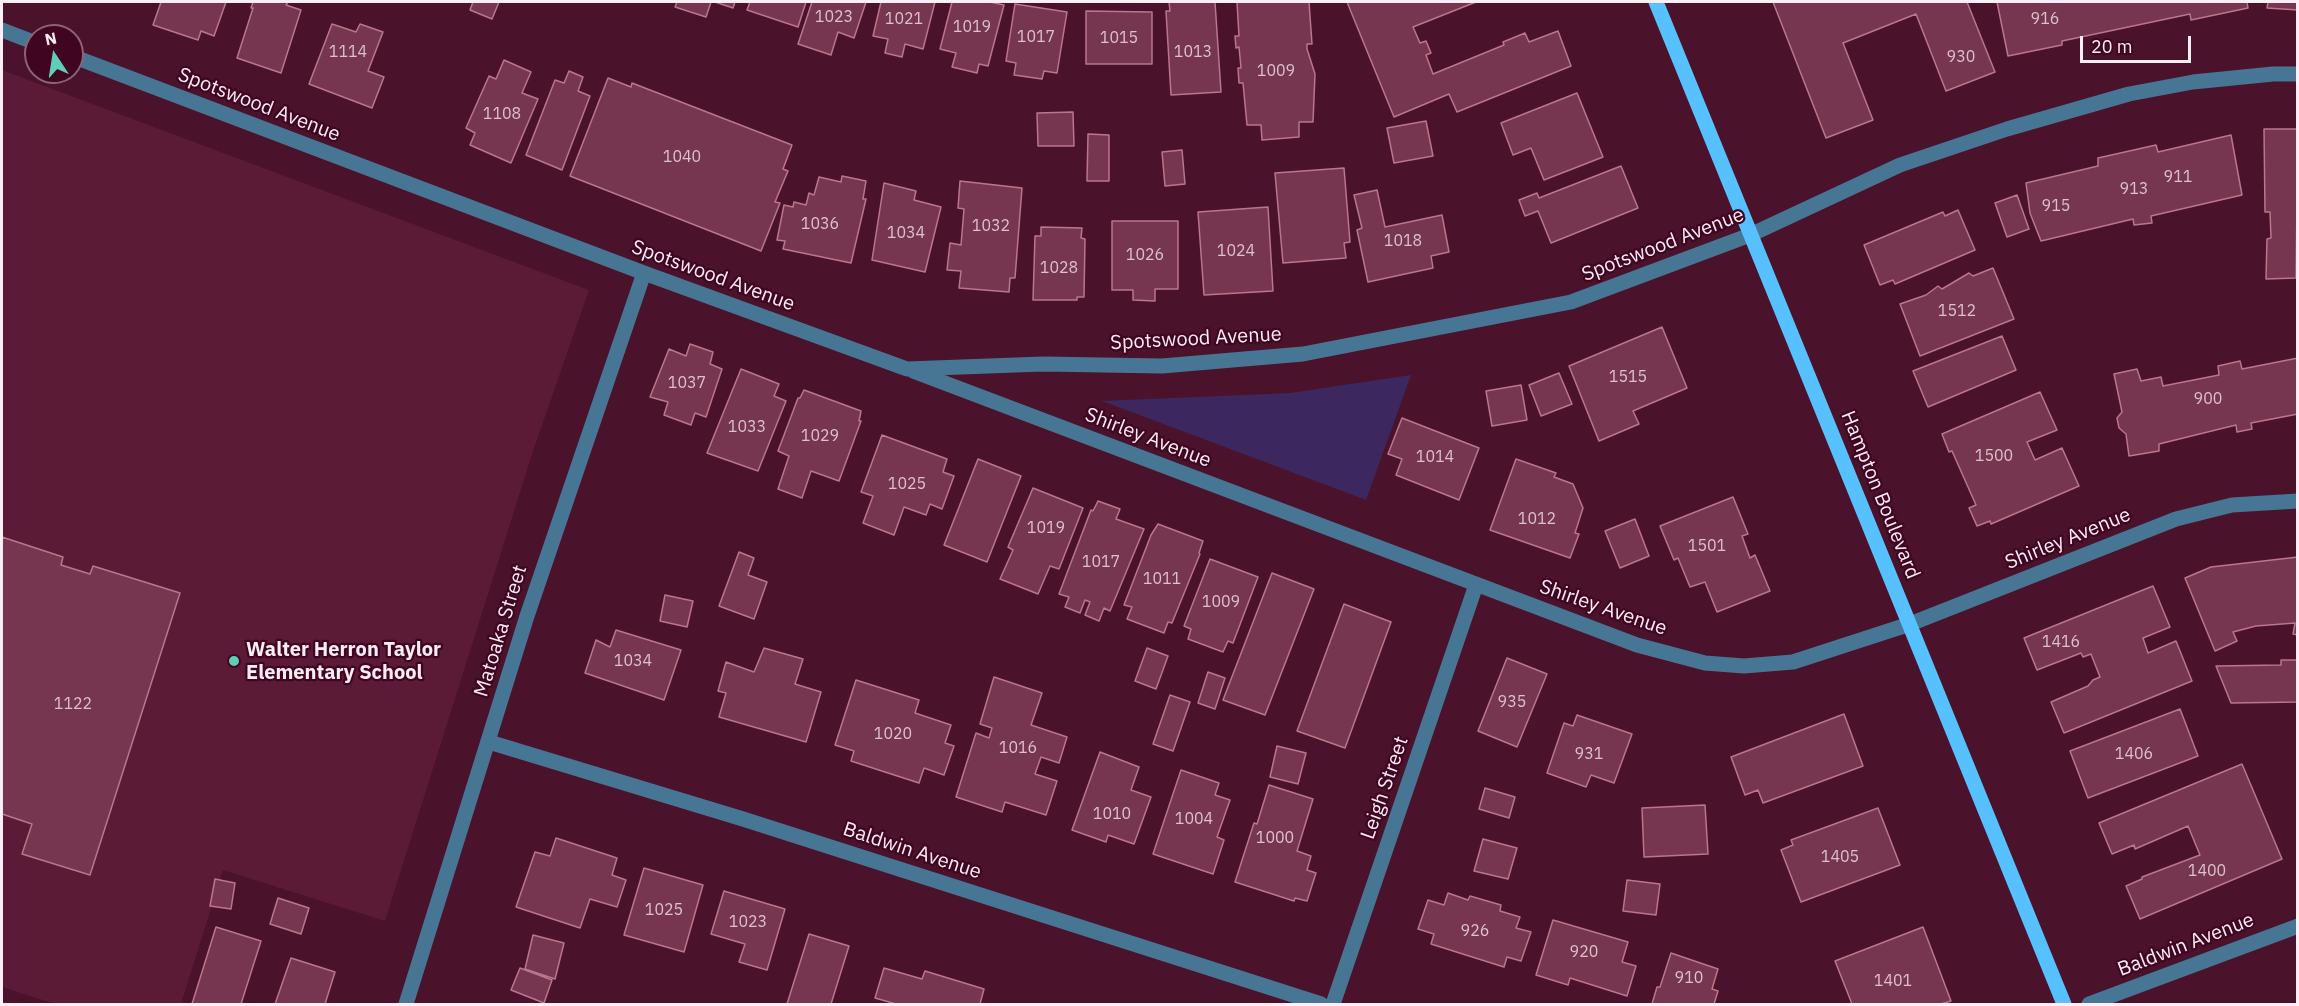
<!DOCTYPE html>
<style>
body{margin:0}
#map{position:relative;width:2299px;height:1006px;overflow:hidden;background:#4b122b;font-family:"IBM Plex Sans",sans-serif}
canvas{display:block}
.frame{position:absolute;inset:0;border:3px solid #ffeff4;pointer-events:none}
.north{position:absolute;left:24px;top:24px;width:60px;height:60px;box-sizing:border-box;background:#400621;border:2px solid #8c6375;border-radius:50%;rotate:348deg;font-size:16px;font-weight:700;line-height:24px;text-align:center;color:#ffeff4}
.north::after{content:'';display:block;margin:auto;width:21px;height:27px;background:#5eceb7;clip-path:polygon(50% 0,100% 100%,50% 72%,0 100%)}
.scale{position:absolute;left:2080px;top:36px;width:111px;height:27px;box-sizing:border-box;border:3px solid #ffeff4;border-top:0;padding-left:8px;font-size:18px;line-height:21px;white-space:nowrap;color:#ffeff4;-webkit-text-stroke:4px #400621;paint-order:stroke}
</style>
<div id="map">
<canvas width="2299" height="1006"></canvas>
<div class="frame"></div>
<div class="north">N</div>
<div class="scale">20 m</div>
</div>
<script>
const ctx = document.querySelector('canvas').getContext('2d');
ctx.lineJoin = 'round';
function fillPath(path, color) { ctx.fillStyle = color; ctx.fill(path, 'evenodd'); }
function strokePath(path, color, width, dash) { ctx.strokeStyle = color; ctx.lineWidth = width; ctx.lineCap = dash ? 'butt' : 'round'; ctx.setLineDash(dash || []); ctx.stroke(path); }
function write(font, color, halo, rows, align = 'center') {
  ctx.font = font + ' "IBM Plex Sans",sans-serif'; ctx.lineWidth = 4.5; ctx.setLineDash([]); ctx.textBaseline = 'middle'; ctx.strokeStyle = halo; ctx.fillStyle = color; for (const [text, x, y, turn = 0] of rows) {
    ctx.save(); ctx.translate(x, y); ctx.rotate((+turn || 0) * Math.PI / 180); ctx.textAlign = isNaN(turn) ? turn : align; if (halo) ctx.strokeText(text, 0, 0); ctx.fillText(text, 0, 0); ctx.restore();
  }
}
fillPath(new Path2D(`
 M2,70L589,290L533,451L385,921L223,870L181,1004H55L2,987Z`), '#5b1a36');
fillPath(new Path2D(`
 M1411,375L1366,500L1102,401L1290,393Z`), '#3c285f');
const building = new Path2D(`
 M161,2H226L214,36L201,31L198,40L153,25Z
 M253,2H288L286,5L301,10L281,73L237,58L253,8H251Z
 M473,2H499L492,19L470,10Z
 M677,2H711L706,17L675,7Z
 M715,2H735L733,8Z
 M750,2H806L798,27L747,10Z
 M812,2H866L854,38L838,32L831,55L798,44Z
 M881,2H935L923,49L905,44L902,57L885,53L888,39L873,36Z
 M952,2H990L1004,5L988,66L979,64L977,73L952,67L956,53L940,49Z
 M1169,2H1215L1221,92L1171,95L1166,11H1170Z
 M1237,2H1309L1312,44H1307V49L1315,74L1313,122H1299V137L1262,140L1261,125H1247L1243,83H1239L1238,68H1241L1239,47L1236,48L1235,36H1239Z
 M1347,2H1476L1413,27L1420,43L1426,41L1431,53L1426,55L1433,74L1504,45L1503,42L1525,33L1529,42L1558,31L1571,66L1457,112L1449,94L1394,117Z
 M1773,2H1967L1995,72L1946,91L1916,14L1843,43L1873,120L1826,138Z
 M1997,2H2247L2248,8L2191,20L2190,14L2062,41V45L2008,56Z
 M2268,2H2298V10L2267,8Z
 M1015,4L1067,12L1057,73L1044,71L1042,79L1014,75L1016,63L1006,61Z
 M1086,11L1152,12V64H1086Z
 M332,24L356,32L360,24L383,32L368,71L384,77L372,108L309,84Z
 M504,60L531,72L522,93L538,99L511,163L470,145L475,133L466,128L489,76L496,79Z
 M569,71L583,77L578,91L590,96L562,170L526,155L555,80L564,83Z
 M608,78L631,87L632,83L792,145L783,169L788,171L775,202L780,203L761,251L570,176Z
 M1577,93L1603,157L1544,180L1531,148L1513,155L1501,123Z
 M1073,112L1074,146H1038L1037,113Z
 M1426,121L1433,156L1394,163L1387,128Z
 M2264,129H2298L2296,278L2266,279L2267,239L2271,238L2270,212H2265Z
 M1088,134L1109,135V181H1087Z
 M2231,135L2242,195L2151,216L2152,223L2134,225L2133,219L2041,241L2030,213L2026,183L2098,166V158L2156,145L2158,152Z
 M1182,150L1185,184L1165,186L1162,152Z
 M1621,166L1638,208L1551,243L1538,211L1525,216L1519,200L1537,193L1539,198Z
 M1344,168L1350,242L1344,243L1346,258L1283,263L1275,173Z
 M842,176L866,181L863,199H866L851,263L783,249L785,241L777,240L784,205L793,207L794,202L806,205L809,193L814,195L819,177L841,182Z
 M960,181L1022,188L1015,278H1010L1009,292L959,288L961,271L947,270L950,243L961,245L964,209L958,208Z
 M884,183L916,191L914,200L941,207L925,272L872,260Z
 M1377,190L1385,227L1442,215L1449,252L1431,256L1433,268L1368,282L1357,230L1362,228L1354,195Z
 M2017,195L2029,229L2007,237L1995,203Z
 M1268,207L1273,291L1204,295L1198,212Z
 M1958,210L1975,250L1895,284L1893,280L1880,285L1864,245L1943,212L1945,216Z
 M1112,221H1178V289H1155V301L1133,300V290H1112Z
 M1041,227L1082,228L1081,238L1085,239L1084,297H1077V300H1033L1035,236H1041Z
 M1993,268L2014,319L1920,356L1900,304L1926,295L1938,286L1942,289L1969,273L1973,276Z
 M1662,327L1687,388L1633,411L1639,424L1599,441L1569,366Z
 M2002,336L2016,370L1928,407L1913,371Z
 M690,344L713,352L710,364L722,369L706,417L695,413L691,425L664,415L668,402L650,397L669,349L686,356Z
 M2298,358V414L2251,423L2252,429L2237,432L2236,425L2159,444V451L2129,456L2126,434L2119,428L2117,418L2122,412L2114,374L2137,369L2141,381L2161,377L2163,386L2219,375L2218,366L2240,361L2242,369Z
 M741,369L779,384L774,396L786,401L758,471L707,453Z
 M1559,373L1572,404L1541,416L1529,385Z
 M1521,385L1527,420L1492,426L1486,391Z
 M804,390L861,411L859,421H861L839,481L811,471L802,498L778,489L789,456L778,451L798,398H800Z
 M2040,392L2057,430L2027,442L2035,460L2062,448L2079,486L1991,524L1990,521L1977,526L1969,508L1976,505L1952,451L1949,452L1942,434Z
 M1402,418L1479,448L1459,500L1396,475L1402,459L1388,454Z
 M882,435L947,459L943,472L954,476L942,509L930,504L926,515L904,507L894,535L863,523L873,496L861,492Z
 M978,459L1021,476L987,562L944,545Z
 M1516,459L1556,473L1554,477L1573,484L1583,508L1575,533L1579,534L1570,558L1490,530Z
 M1033,488L1083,508L1059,569L1050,566L1038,594L1000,579L1013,550L1008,547Z
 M1733,497L1748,534L1742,536L1750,558L1755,555L1770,591L1717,612L1705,582L1690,587L1678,558L1674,560L1660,526Z
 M1098,501L1120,509L1116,519L1144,529L1110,611L1104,608L1099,621L1085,615L1090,602L1085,600L1080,613L1065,607L1069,597L1059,594L1091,510L1093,511Z
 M1635,519L1649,556L1620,568L1605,531Z
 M1158,524L1203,541L1199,553L1200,554L1172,623L1168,622L1164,633L1127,619L1132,607L1124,605L1151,535Z
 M2,537L63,557L61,565L90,574L93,566L180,593L90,875L22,854L32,824L2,814Z
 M739,552L754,558L748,575L767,582L754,619L719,606Z
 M2298,557V635L2293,634L2295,623L2256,626L2233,632L2237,641L2215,651L2185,578L2211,567Z
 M1210,559L1258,577L1233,643L1228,641L1223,652L1188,639L1191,629L1184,626Z
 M1272,573L1314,589L1265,715L1223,700Z
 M2153,586L2170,627L2143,638L2148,653L2176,641L2192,681L2064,733L2051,702L2088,686L2093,680L2100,677L2091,654L2083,657L2081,653L2037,670L2024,638Z
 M665,595L693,601L687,627L660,621Z
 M1344,604L1391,622L1345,748L1297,731Z
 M616,630L681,650L664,700L585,673L596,640L610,647Z
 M764,648L803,659L795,684L821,692L806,742L719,717L726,693L718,691L726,662L754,672Z
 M1147,648L1168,656L1156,689L1135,681Z
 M1507,658L1547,674L1517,747L1478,731Z
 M2281,660H2298V702L2231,703L2216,666L2281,665Z
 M1208,672L1225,678L1215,709L1198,703Z
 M994,677L1042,693L1031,725L1067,737L1059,763L1041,757L1035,774L1057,781L1046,815L1005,802L1002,812L956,797L976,733L989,738L992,728L980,724Z
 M856,680L919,700L915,713L951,725L945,743L954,746L944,775L924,768L919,783L851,761L854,751L835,745Z
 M1170,695L1190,702L1173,751L1153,744Z
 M2180,709L2198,756L2088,798L2070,751Z
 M1844,714L1863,766L1763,803L1758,790L1745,795L1731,757Z
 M1577,715L1632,734L1614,783L1591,775L1586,787L1547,773L1564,723L1573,726Z
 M1277,746L1306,753L1298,784L1270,777Z
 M1100,752L1139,767L1131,790L1151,797L1134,844L1108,835L1106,842L1072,830Z
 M2242,764L2282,859L2140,919L2126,886L2142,879V877L2200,855L2188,826L2135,849L2134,845L2112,854L2099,823Z
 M1181,770L1219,783L1215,795L1230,800L1217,837L1224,840L1213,874L1153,854Z
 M1269,785L1313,799L1297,851L1311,856L1307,870L1316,873L1307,901L1295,898L1294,901L1235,882L1254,823L1257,824Z
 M1485,788L1515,797L1509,818L1479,809Z
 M1705,805L1708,854L1644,857L1642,808Z
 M1878,808L1900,865L1801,902L1781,850L1793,845L1791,840Z
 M556,838L617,858L612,875L626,880L617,907L590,899L580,928L516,907L535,852L550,856Z
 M1483,839L1517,848L1508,879L1474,871Z
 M644,868L703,885L684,952L624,935Z
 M215,879L235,883L231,909L210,906Z
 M1627,880L1660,884L1656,915L1623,911Z
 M724,891L785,909L767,970L739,962L745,944L711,934Z
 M1448,893L1468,900L1470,896L1501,905L1500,911L1520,917L1516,928L1531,932L1521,961L1507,957L1504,967L1431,944L1434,934L1418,929L1428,900L1444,905Z
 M278,898L309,908L301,934L270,924Z
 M1553,920L1628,942L1622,962L1636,966L1627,996L1570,978L1568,985L1536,975Z
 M216,927L261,941L241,1004H192Z
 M1923,927L1951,1001L1941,1004H1852L1835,961Z
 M809,934L849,946L831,1004H787Z
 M533,935L564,943L555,979L525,969Z
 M1671,953L1718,969L1712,989L1718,991L1714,1004H1652L1657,987H1660Z
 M291,958L335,972L325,1004H275Z
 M520,968L552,980L544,1003L511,990Z
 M884,968L922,979L925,971L984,989L980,1004H896L875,998Z`);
fillPath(building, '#77364f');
strokePath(building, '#ba768d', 1.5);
strokePath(new Path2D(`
 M2,30L36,43
 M72,56L644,273L907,369L1043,364L1162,366L1303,354L1571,302L1750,235L1900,165L2007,129L2129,94L2193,82L2273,74H2298
 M913,371L1637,645L1705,663L1744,666L1793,662L1910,624L2176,519L2232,505L2298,501
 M489,742L743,819L1321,1004
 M406,1004L527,616L644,273
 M1333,1004L1476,585
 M2089,1004L2298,926`), '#477694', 15);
strokePath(new Path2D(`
 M1656,2L2064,1004`), '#57c0ff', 15);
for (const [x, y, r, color] of [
 [234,661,6,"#5eceb7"]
]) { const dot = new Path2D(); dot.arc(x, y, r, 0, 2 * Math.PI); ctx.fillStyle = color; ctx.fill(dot); strokePath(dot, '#400621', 2); }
write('16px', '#ddc1cb', null, [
 ["1023",834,17],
 ["1021",904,19],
 ["916",2045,19],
 ["1019",972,27],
 ["1017",1036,37],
 ["1015",1119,38],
 ["1114",348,52],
 ["1013",1193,52],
 ["930",1961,57],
 ["1009",1276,71],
 ["1108",502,114],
 ["1040",682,157],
 ["911",2178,177],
 ["913",2134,189],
 ["915",2056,206],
 ["1036",820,224],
 ["1032",991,226],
 ["1034",906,233],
 ["1018",1403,241],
 ["1024",1236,251],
 ["1026",1145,255],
 ["1028",1059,268],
 ["1512",1957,311],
 ["1515",1628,377],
 ["1037",687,383],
 ["900",2208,399],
 ["1033",747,427],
 ["1029",820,436],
 ["1500",1994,456],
 ["1014",1435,457],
 ["1025",907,484],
 ["1012",1537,519],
 ["1019",1046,528],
 ["1501",1707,546],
 ["1017",1101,562],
 ["1011",1162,579],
 ["1009",1221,602],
 ["1416",2061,642],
 ["1034",633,661],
 ["935",1512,702],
 ["1122",73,704],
 ["1020",893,734],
 ["1016",1018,748],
 ["931",1589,754],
 ["1406",2134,754],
 ["1010",1112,814],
 ["1004",1194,819],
 ["1000",1275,838],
 ["1405",1840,857],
 ["1400",2207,871],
 ["1025",664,910],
 ["1023",748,922],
 ["926",1475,931],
 ["920",1584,952],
 ["910",1689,978],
 ["1401",1893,981]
]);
write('20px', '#ffeff4', '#400621', [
 ["Spotswood Avenue",259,105,21],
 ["Spotswood Avenue",1663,245,-21],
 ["Spotswood Avenue",713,276,20],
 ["Spotswood Avenue",1196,339,-3],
 ["Shirley Avenue",1148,438,21],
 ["Hampton Boulevard",1880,495,68],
 ["Shirley Avenue",2068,539,-22],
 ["Shirley Avenue",1603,608,19],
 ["Matoaka Street",501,631,-73],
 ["Leigh Street",1385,788,-71],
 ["Baldwin Avenue",912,851,18],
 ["Baldwin Avenue",2186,945,-21]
]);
write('bold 20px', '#ffeff4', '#400621', [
 ["Walter Herron Taylor",246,650],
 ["Elementary School",246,673]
], 'left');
</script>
